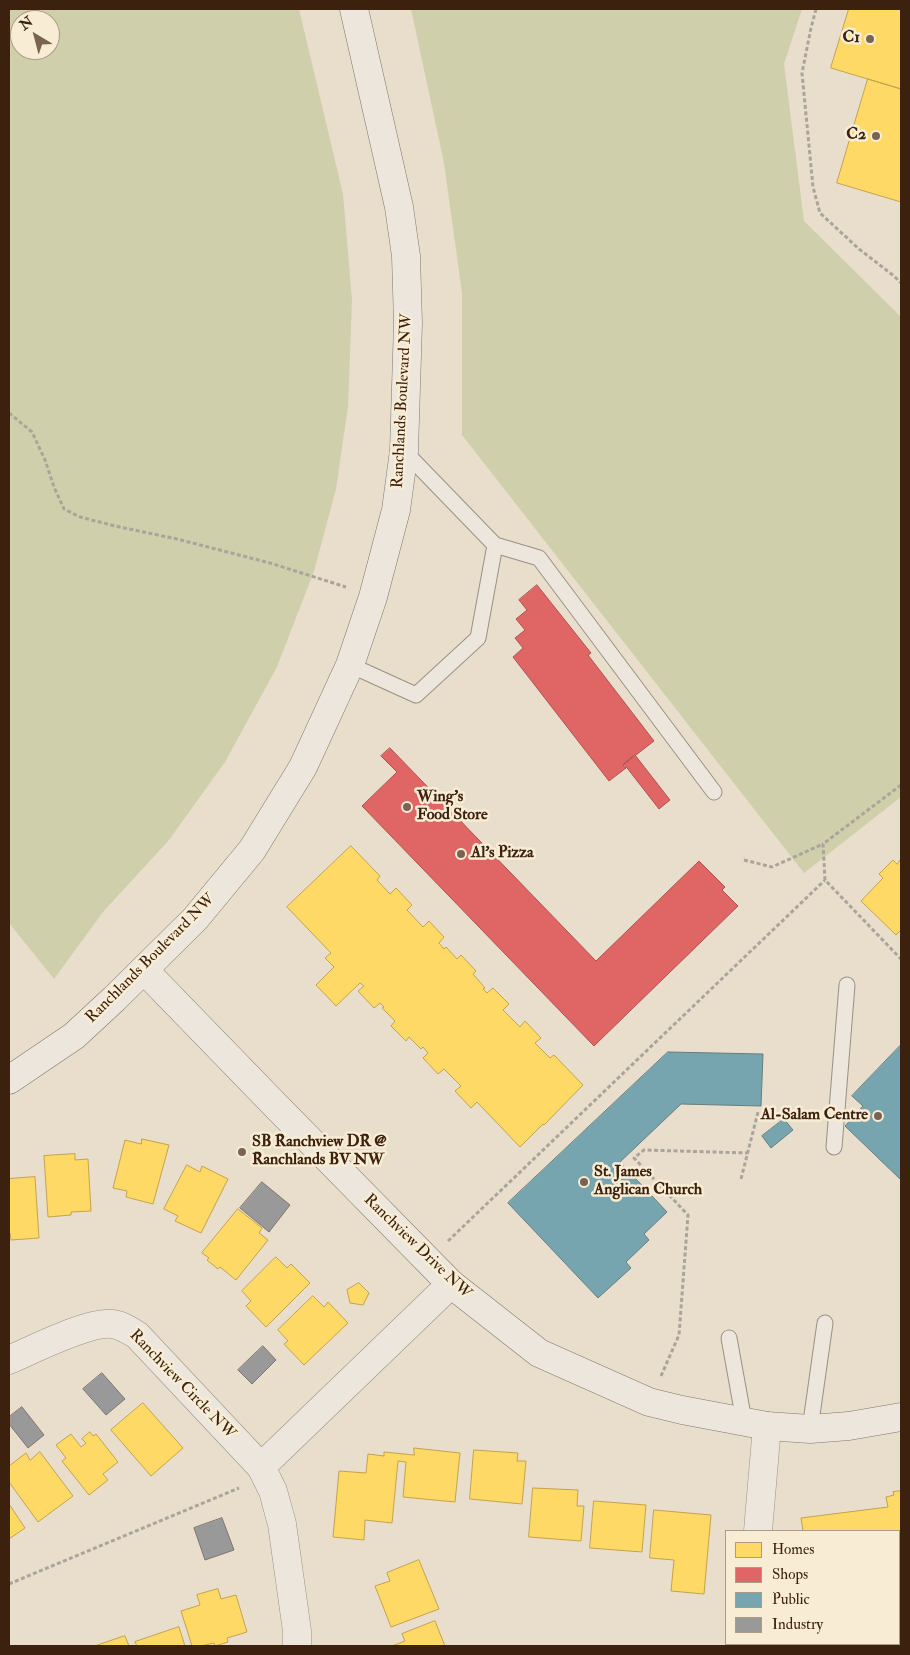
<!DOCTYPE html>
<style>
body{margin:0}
#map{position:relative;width:910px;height:1655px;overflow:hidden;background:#e8decb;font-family:"IM FELL Double Pica",serif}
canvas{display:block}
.frame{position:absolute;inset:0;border:10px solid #3c220e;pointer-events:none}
.legend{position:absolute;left:725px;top:1530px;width:175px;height:115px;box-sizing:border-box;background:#f8ecd5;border:1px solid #ad9b85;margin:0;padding:6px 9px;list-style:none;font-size:15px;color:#3c220e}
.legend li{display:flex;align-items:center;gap:10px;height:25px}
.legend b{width:25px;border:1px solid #ad9b85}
.north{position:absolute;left:10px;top:10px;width:50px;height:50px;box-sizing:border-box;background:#f8ecd5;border:1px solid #ad9b85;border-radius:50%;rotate:323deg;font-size:14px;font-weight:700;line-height:20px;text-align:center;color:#3c220e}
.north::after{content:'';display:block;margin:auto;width:18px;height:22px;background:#786450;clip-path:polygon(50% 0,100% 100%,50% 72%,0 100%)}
</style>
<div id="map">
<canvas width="910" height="1655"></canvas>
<div class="frame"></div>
<ul class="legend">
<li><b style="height:14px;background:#ffd966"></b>Homes</li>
<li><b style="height:14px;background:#e06666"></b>Shops</li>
<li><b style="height:14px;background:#76a5af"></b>Public</li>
<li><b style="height:14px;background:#999"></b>Industry</li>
</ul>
<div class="north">N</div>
</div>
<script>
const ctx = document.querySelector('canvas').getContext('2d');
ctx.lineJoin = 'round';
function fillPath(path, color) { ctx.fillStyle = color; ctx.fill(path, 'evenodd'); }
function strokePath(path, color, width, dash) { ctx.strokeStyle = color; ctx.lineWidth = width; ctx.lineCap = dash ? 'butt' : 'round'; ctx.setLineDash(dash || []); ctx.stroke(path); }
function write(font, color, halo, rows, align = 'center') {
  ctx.font = font + ' "IM FELL Double Pica",serif'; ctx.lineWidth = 5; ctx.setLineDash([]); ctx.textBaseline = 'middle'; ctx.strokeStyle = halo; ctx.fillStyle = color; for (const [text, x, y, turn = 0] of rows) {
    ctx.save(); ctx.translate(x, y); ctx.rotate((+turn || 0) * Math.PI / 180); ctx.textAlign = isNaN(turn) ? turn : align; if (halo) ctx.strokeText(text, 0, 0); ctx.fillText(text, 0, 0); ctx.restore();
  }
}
fillPath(new Path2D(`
 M9,9H299L343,194L352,300L348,407L336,489L314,571L277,667L225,762L169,840L103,912L54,979L9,923ZM20,20H50V50H20Z
 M411,9H802L784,64L804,221L901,317V797L804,873L462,435V293L444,163Z`), '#d0cfab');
const homes = new Path2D(`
 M849,9H901V89L831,68Z
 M868,79L901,89V202L837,183Z
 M351,846L380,876L377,880L390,894L396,888L412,905L407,910L423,927L429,921L444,937L439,943L444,949L446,947L457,959L461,955L476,971L473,974L485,988L483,989L487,993L493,988L509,1004L503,1010L520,1027L525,1021L541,1038L535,1043L550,1058L554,1055L583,1085L544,1125L543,1124L520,1147L477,1102L471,1108L455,1091L461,1086L444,1069L438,1074L423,1058L428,1053L423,1047L421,1049L409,1037L406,1041L391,1026L395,1021L382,1008L384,1007L380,1003L374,1008L358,991L364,986L360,983L336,1006L316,985L334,967L325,958L331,953L287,907Z
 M901,859V930L896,935L861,901L883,878L879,874L893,860L897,864Z
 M142,1139L169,1145L153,1204L126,1197L127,1191L113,1188L125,1140L141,1144Z
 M75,1154V1160L88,1159L91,1211L71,1212V1215L48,1217L44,1156Z
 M187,1165L200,1172L202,1166L228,1179L201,1233L175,1221L178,1216L164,1209Z
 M35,1177L39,1238L11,1240L10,1233H9V1179Z
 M238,1209L262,1228L259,1233L268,1240L236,1280L220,1267L218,1269L207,1260L209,1258L202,1253Z
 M276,1257L287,1268L291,1264L310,1283L266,1327L246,1306L251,1301L242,1291Z
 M359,1283L369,1293L363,1305L350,1303L347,1290Z
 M313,1296L324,1307L328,1302L348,1323L304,1365L284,1344L288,1341L278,1330Z
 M143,1403L183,1448L151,1476L111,1430Z
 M90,1432L93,1436L96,1434L118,1462L103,1474L108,1480L89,1495L62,1461L66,1458L56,1445L71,1434L81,1447L86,1443L82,1439Z
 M414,1448L460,1453L455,1502L403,1497L406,1462L398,1461L392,1523L365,1520L364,1540L333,1537L339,1471L366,1473L368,1454L384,1456V1452L414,1455Z
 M474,1450L518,1453L517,1461H526L522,1504L470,1499Z
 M40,1452L73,1496L38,1522L9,1482V1466L26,1453L30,1460Z
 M533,1488L578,1490L577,1506H584L581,1541L529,1537Z
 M901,1491V1541L899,1542V1531H803L801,1518L888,1507L886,1497L894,1495L893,1492Z
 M594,1501L646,1505L642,1552L590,1548Z
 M9,1504L25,1528L9,1539Z
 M654,1510L711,1515L704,1594L671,1591L674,1560L650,1558Z
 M419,1560L439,1609L391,1627L375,1586L390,1581L387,1573Z
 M218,1589L221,1599L236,1595L247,1632L227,1638L228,1642L215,1646L214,1643L201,1646H192L181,1611L200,1605L197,1595Z
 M435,1621L445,1646H392L405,1641L402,1634Z
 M179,1627L185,1646H137L135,1642Z
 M125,1636L129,1646H95Z`);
fillPath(homes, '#ffd966');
strokePath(homes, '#c4a24c', 1);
const shops = new Path2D(`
 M537,585L591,653L588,655L654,741L623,765L626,768L609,781L513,657L523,648L515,638L525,630L516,619L527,610L519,600Z
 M390,748L596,961L699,861L725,887L722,890L738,906L594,1046L362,806L397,772L381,756Z
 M635,755L670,800L659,809L624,764Z`);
fillPath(shops, '#e06666');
strokePath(shops, '#af524c', 1);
const public = new Path2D(`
 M900,1046L901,1047V1180L845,1126L863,1106L852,1096Z
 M668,1052L763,1054L761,1106L681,1104L620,1162L667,1212L644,1234L649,1240L626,1262L631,1268L598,1298L508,1203Z
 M784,1119L793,1130L771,1148L762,1136Z`);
fillPath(public, '#76a5af');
strokePath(public, '#657e7f', 1);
const industry = new Path2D(`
 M262,1182L290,1205L269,1232L240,1208Z
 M263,1346L276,1360L252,1384L238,1370Z
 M102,1373L125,1399L106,1415L83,1389Z
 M22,1407L44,1435L28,1448L9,1424V1417Z
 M222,1518L234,1550L205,1560L194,1528Z`);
fillPath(industry, '#999');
strokePath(industry, '#7d756f', 1);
const lane = new Path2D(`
 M495,545L539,558L714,792
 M350,665L416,695L478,638L495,545L404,451
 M834,1147L847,985
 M729,1338L744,1421
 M810,1429L825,1323`);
const street = new Path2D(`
 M9,1360C32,1350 89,1321 112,1324C121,1325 129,1330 137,1335L261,1467L273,1491L282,1524L297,1631V1646
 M261,1467L451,1284
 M758,1531L767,1426
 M748,1646V1644`);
const secondary = new Path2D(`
 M144,970L278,1108L451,1284L539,1353L649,1402L682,1410L767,1426L810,1429L849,1426L901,1417
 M9,1080L74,1036L114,999L195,919L252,850L303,767L350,665L373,597L396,510L404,451L408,323L406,256L399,207L354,9`);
strokePath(lane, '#9a9184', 17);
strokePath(street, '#9a9184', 29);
strokePath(secondary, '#81786b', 29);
strokePath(new Path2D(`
 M816,9L811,28L802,73L813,187L820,213L859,249L894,276L901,283
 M9,413L32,432L45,460L54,487L64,509L80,517L115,526L177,539L270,563L346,587
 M901,785L823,844L825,880L901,959
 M744,860L772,867L823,844
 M741,1179L758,1112
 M448,1241L825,880
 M661,1376L679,1335L688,1215L634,1158L644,1150L747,1153
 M9,1584L239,1488`), '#aba49b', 3, [4, 2.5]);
strokePath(lane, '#ece6dd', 15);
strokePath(street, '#ece6dd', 28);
strokePath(secondary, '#ece6dd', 28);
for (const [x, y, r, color] of [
 [870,39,5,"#786450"],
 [876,136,5,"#786450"],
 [407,807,5,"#786450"],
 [461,854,5,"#786450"],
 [878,1116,5,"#786450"],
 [242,1152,5,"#786450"],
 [584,1182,5,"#786450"]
]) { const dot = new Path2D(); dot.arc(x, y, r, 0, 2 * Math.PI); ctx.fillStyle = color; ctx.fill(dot); strokePath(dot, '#f8ecd5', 2); }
write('bold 16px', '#3c220e', '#f8ecd5', [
 ["C1",860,39,"right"],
 ["C2",866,136,"right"],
 ["Wing's",417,798],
 ["Food Store",417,816],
 ["Al's Pizza",471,854],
 ["Al-Salam Centre",868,1116,"right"],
 ["SB Ranchview DR @",252,1143],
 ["Ranchlands BV NW",252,1161],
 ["St. James",594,1173],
 ["Anglican Church",594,1191]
], 'left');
write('16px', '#3c220e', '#f8ecd5', [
 ["Ranchlands Boulevard NW",403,401,-87],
 ["Ranchlands Boulevard NW",151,959,-45],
 ["Ranchview Drive NW",417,1247,44],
 ["Ranchview Circle NW",182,1385,46]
]);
</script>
